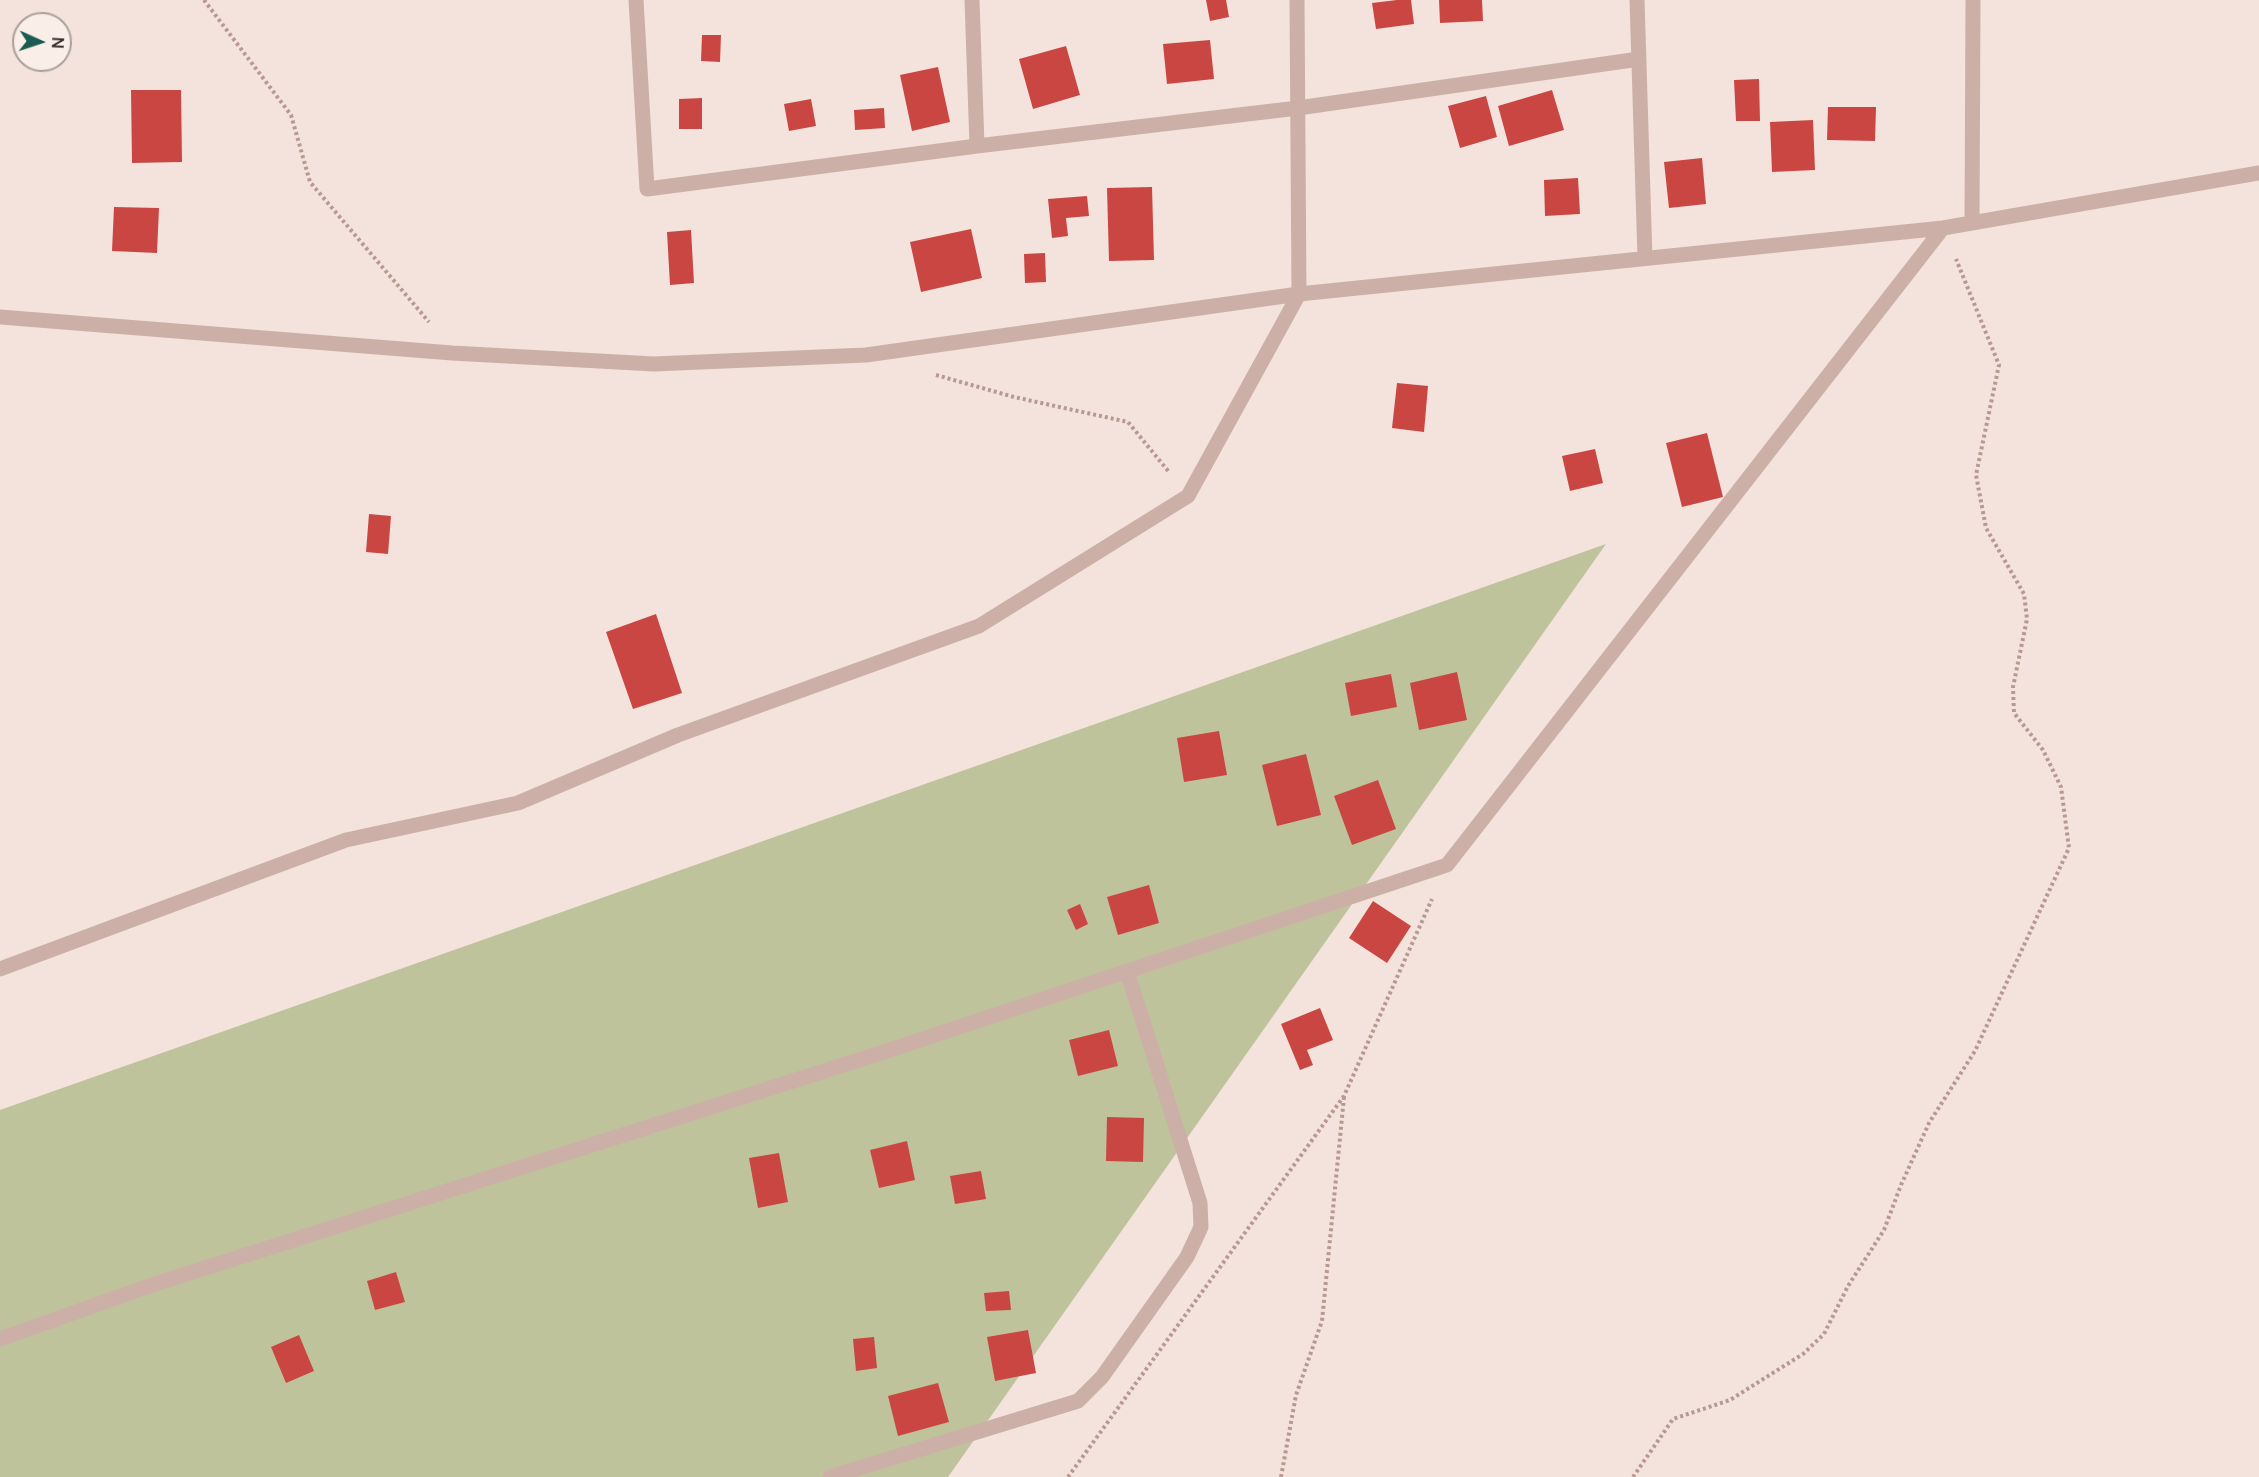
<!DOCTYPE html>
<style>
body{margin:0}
#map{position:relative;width:2259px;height:1477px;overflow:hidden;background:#f3e3dc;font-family:Manrope,sans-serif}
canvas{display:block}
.north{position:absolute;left:12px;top:12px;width:60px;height:60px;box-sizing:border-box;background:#faeee9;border:2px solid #aca09c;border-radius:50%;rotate:93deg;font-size:16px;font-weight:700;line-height:24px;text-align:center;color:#382a28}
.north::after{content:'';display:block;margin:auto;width:21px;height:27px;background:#1c5b51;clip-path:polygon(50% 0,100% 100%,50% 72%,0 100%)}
</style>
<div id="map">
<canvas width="2259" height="1477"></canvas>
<div class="north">N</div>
</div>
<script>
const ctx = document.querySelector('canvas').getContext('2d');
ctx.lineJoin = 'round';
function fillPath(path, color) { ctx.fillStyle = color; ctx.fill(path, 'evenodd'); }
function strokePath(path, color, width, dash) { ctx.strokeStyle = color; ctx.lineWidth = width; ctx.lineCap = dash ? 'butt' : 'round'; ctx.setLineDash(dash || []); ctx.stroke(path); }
fillPath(new Path2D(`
 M1606,544L948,1477H0V1110Z`), '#bec39b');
fillPath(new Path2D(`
 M1206,0H1226L1229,17L1210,21Z
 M1397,0H1411L1414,24L1376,29L1372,3Z
 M1439,0H1482L1483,21L1440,23Z
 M702,35H721L720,62L701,61Z
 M1210,40L1214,79L1167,84L1163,44Z
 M1066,46L1080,95L1033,109L1019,59Z
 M938,67L950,122L912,131L900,75Z
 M1759,79L1760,121H1736L1734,80Z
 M131,90H181L182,162L132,163Z
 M1552,90L1564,130L1509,146L1498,106Z
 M1486,96L1497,137L1460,148L1448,106Z
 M702,98V129H679V99Z
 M811,99L816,126L789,131L784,104Z
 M1828,107H1876L1875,141L1827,140Z
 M884,108L885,128L855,130L854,110Z
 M1813,120L1815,170L1772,172L1770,122Z
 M1702,158L1706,204L1669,208L1664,162Z
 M1578,178L1580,214L1545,216L1544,180Z
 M1152,187L1154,260L1109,261L1107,188Z
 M1087,196L1089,216L1066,218L1068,236L1052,238L1048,199Z
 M114,207L159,208L157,253L112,251Z
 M971,229L982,278L921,292L910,242Z
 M691,230L694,283L670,285L667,232Z
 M1045,253L1046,282L1025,283L1024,254Z
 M1397,383L1428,386L1424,432L1392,428Z
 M1707,433L1723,497L1682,507L1666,443Z
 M1595,449L1603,483L1570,491L1562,456Z
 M369,514L391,516L388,554L366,552Z
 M656,614L682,693L633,709L606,632Z
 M1457,672L1467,720L1419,730L1410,683Z
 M1391,674L1397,707L1351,716L1345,683Z
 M1219,731L1227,775L1184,782L1177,738Z
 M1306,754L1321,815L1277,826L1262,765Z
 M1378,780L1396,829L1352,845L1334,796Z
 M1149,885L1159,923L1118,935L1107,897Z
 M1373,901L1411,926L1387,963L1349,938Z
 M1080,904L1088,924L1076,930L1067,910Z
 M1320,1008L1333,1040L1307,1050L1313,1065L1300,1070L1281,1024Z
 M1109,1030L1118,1066L1078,1076L1069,1040Z
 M1107,1117L1144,1118L1143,1162L1106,1161Z
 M907,1141L915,1180L879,1188L870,1150Z
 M779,1153L788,1202L758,1208L749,1158Z
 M981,1171L986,1199L955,1204L950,1176Z
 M396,1272L405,1302L375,1310L367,1281Z
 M1009,1291L1011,1310L986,1311L984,1293Z
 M1028,1330L1036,1373L995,1381L987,1337Z
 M299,1335L314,1371L286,1383L271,1347Z
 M874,1337L877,1368L856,1371L853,1339Z
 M938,1383L949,1422L898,1436L888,1396Z`), '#ca4643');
strokePath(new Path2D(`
 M204,0L291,115L310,182L429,322
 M936,375L1014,397L1128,422L1169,472
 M1068,1477L1344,1096L1432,899
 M1281,1477L1296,1395L1322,1321L1344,1097
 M1633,1477L1673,1419L1730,1400L1803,1354L1824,1334L1848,1286L1884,1230L1901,1185L1929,1123L1975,1051L2069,848L2061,787L2043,750L2014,713L2013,687L2027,619L2024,594L1986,528L1976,475L1999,365L1956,259`), '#b79991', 4, [3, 3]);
strokePath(new Path2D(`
 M636,0L647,189L977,146L1298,108L1639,59
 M972,0L977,146
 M1637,0L1645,258
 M1972,223L1973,0
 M0,317L452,353L654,364L866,355L1299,294L1943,228L2259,173
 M0,969L346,840L518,803L678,735L979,626L1188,496L1299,294L1297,0
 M0,1339L155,1284L884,1052L1447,865L1943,228
 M830,1477L1078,1401L1102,1377L1187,1257L1201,1227L1200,1203L1127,971`), '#ccb0a7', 15);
</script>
